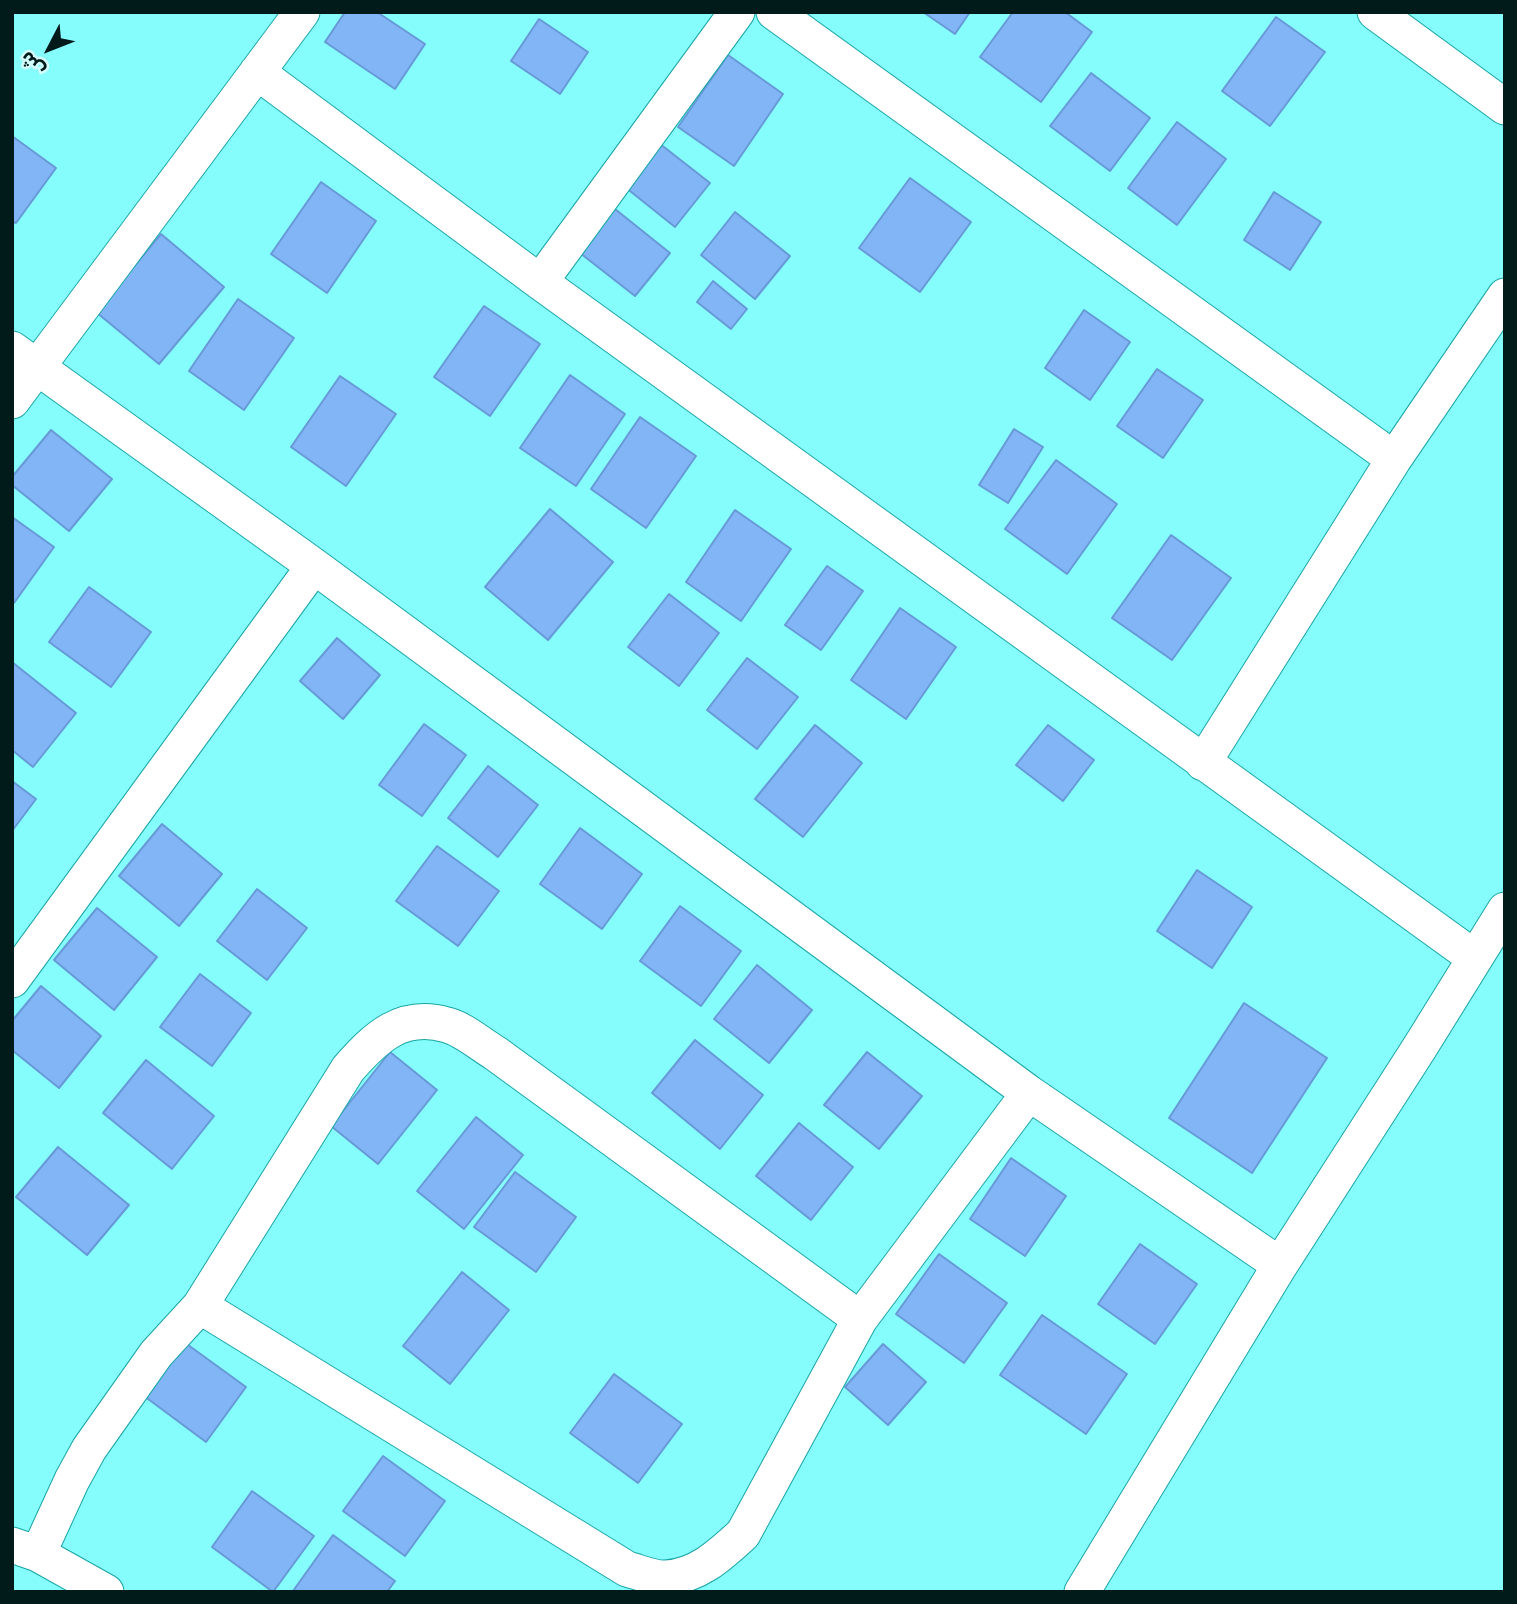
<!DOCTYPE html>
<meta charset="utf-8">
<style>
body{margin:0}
#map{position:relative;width:1517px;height:1604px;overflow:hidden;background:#86fdfd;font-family:"Alegreya Sans","Noto Sans Arabic",sans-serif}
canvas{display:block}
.frame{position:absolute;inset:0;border:14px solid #011a1a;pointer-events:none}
.north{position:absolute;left:14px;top:14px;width:70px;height:70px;-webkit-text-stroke:5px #d3fefd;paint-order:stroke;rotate:228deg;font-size:19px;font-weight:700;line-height:28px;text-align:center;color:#011a1a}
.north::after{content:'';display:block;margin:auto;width:24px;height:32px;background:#011a1a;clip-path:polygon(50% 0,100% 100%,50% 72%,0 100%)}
</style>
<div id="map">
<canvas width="1517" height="1604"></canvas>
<div class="frame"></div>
<div class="north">ش</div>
</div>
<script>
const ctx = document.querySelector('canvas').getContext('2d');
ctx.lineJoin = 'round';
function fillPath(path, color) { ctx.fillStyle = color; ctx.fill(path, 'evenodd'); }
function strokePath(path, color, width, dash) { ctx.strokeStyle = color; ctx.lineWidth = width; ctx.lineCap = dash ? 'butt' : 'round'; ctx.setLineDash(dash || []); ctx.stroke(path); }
const building = new Path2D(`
 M345,12H377L425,44L395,89L325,42Z
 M923,12H970L955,34Z
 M1013,12H1065L1092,32L1041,102L980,57Z
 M1276,17L1325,52L1270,126L1222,91Z
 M539,19L588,52L560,94L511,61Z
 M728,55L783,94L734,166L678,127Z
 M1091,73L1150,118L1110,171L1050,126Z
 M1177,122L1226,159L1177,225L1128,188Z
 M12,136L56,168L16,223L12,221Z
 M655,140L710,183L675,227L620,183Z
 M910,178L971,222L920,292L859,248Z
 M321,182L376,221L327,293L271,254Z
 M1274,192L1321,222L1290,270L1244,240Z
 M615,209L670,253L635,296L580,253Z
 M735,212L790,256L755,299L701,255Z
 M161,234L224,287L159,364L96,312Z
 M713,281L747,309L731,329L697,302Z
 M238,299L294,338L244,410L189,371Z
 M484,306L540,344L490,416L434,377Z
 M1084,310L1130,342L1090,400L1045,368Z
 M1157,369L1203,400L1163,458L1117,426Z
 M570,375L625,414L576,486L520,448Z
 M340,376L396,414L346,486L291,447Z
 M640,417L696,456L646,528L591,489Z
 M1014,429L1043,447L1008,503L979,485Z
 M51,430L112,479L69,531L12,485V477Z
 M1056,460L1117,504L1067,574L1005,529Z
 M550,509L613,562L548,640L485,587Z
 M735,510L791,549L741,621L686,582Z
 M12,517L54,547L14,603L12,601Z
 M1171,535L1231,578L1172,660L1112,618Z
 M827,566L863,591L821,650L785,625Z
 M89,587L151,632L111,687L49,642Z
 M669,594L719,633L679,686L628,647Z
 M900,608L956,647L906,719L851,680Z
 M337,638L380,675L343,719L300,681Z
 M747,658L798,697L757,749L707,710Z
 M12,662L76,713L33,767L12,750Z
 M424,724L466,755L422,816L379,785Z
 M815,725L862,763L803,837L755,799Z
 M1048,725L1094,760L1063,801L1016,765Z
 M488,766L538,805L498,857L448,818Z
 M12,781L36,799L12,831Z
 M162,824L222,874L179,926L119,876Z
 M580,828L642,874L602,929L540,884Z
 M437,846L499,891L458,946L396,901Z
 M1197,870L1252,907L1212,968L1157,931Z
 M257,889L307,928L267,980L217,941Z
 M680,906L741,951L701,1006L640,961Z
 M97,908L157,957L114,1010L54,960Z
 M757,965L812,1010L769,1063L714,1019Z
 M200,974L251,1013L212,1066L160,1027Z
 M41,986L101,1036L59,1088L12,1050V1021Z
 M1244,1003L1327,1058L1252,1173L1169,1118Z
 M695,1040L763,1095L720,1149L652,1093Z
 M390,1052L437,1090L378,1164L331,1126Z
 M867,1052L922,1096L879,1149L824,1105Z
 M146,1060L214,1116L172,1169L103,1113Z
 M476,1117L523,1155L464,1229L417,1191Z
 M799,1123L853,1167L811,1220L756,1176Z
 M58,1147L129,1205L87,1255L16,1197Z
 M1011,1158L1066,1196L1025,1256L970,1219Z
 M515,1172L576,1217L536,1272L474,1227Z
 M1140,1244L1197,1284L1155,1344L1098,1304Z
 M939,1254L1007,1303L964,1363L896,1314Z
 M462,1272L509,1310L450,1384L403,1346Z
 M1042,1315L1127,1374L1086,1434L1000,1375Z
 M184,1342L246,1387L206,1442L144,1396Z
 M883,1344L926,1382L888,1425L845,1387Z
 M614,1374L682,1424L638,1483L570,1433Z
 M383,1456L445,1501L405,1556L343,1511Z
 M252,1491L314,1536L273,1592L212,1547Z
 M333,1535L395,1581L387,1592L293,1591Z`);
fillPath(building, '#82b5f6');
strokePath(building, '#6799d7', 2);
const street = new Path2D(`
 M774,12L1394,459
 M1375,12L1505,107
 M257,72L540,282L1475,958
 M540,282L737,12
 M12,349L314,566L1029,1093L1280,1265
 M12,401L302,12
 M1203,763L1394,459L1505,296
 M12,980L314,566
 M200,1306L627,1569C639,1572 654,1579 666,1578C698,1576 720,1555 743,1534L860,1319L1029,1093
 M12,1545L38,1554L106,1592
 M38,1554L72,1480L89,1449L156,1354L200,1306L348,1069C376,1037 402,1012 447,1025C463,1029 480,1044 495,1053L860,1319
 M1082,1592L1280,1265L1420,1047L1505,910`);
strokePath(street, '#18a5a5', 37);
strokePath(street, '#fff', 35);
</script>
